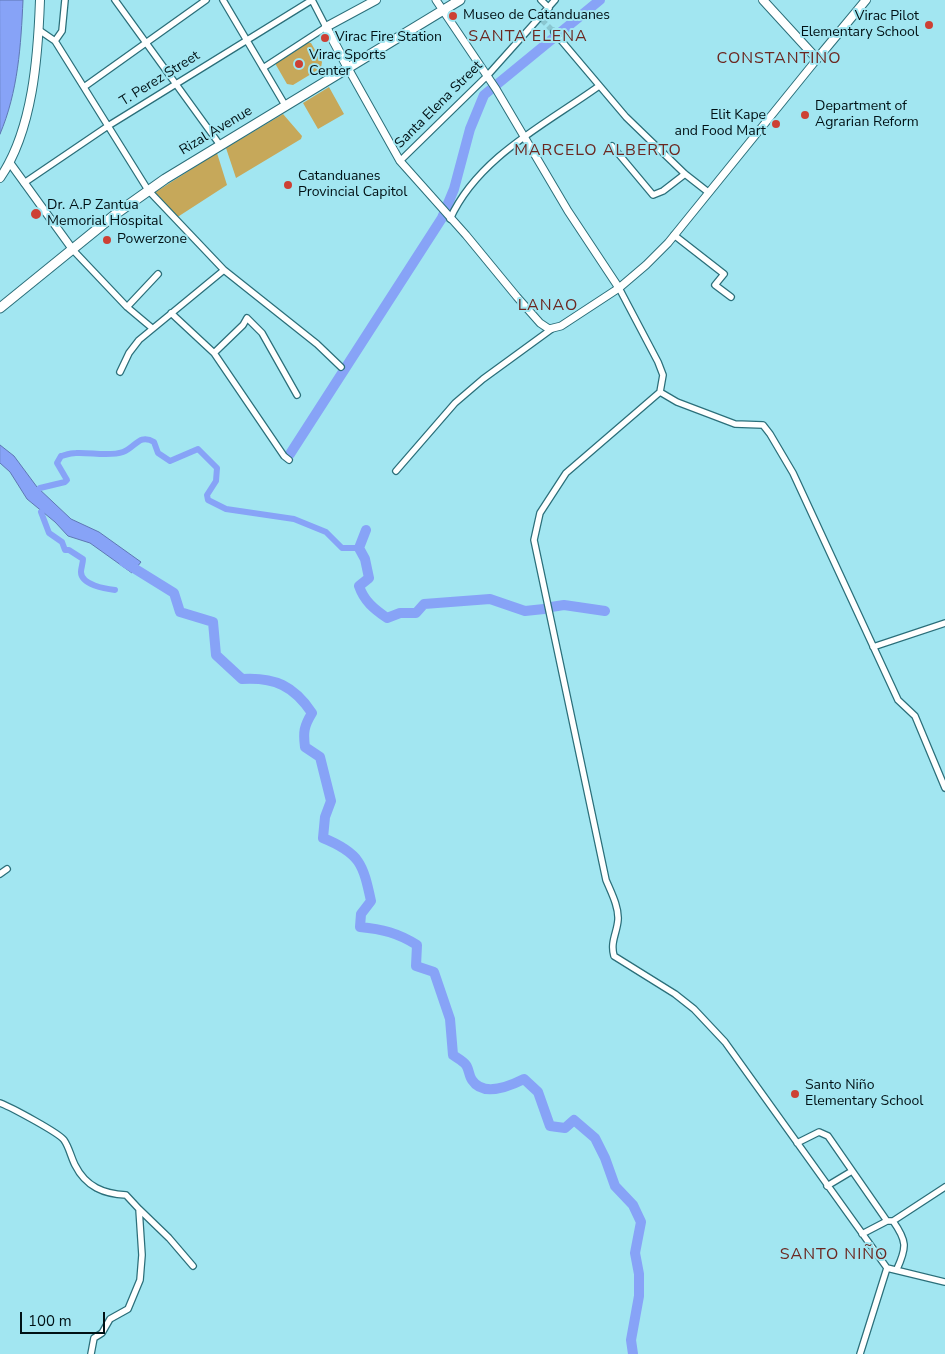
<!DOCTYPE html>
<meta charset="utf-8">
<style>
body{margin:0}
#map{position:relative;width:945px;height:1354px;overflow:hidden;background:#a2e6f1;font-family:"Nunito Sans",sans-serif}
canvas{display:block}
.scale{position:absolute;left:20px;top:1312px;width:85px;height:22px;box-sizing:border-box;border:2px solid #001115;border-top:0;padding-left:6px;font-size:15px;line-height:18px;white-space:nowrap;color:#001115;-webkit-text-stroke:4px #a2e6f1;paint-order:stroke}
</style>
<div id="map">
<canvas width="945" height="1354"></canvas>
<div class="scale">100 m</div>
</div>
<script>
const ctx = document.querySelector('canvas').getContext('2d');
ctx.lineJoin = 'round';
function fillPath(path, color) { ctx.fillStyle = color; ctx.fill(path, 'evenodd'); }
function strokePath(path, color, width, dash) { ctx.strokeStyle = color; ctx.lineWidth = width; ctx.lineCap = dash ? 'butt' : 'round'; ctx.setLineDash(dash || []); ctx.stroke(path); }
function write(font, color, halo, rows, align = 'center') {
  ctx.font = font + ' "Nunito Sans",sans-serif'; ctx.lineWidth = 4; ctx.setLineDash([]); ctx.textBaseline = 'middle'; ctx.strokeStyle = halo; ctx.fillStyle = color; for (const [text, x, y, turn = 0] of rows) {
    ctx.save(); ctx.translate(x, y); ctx.rotate((+turn || 0) * Math.PI / 180); ctx.textAlign = isNaN(turn) ? turn : align; if (halo) ctx.strokeText(text, 0, 0); ctx.fillText(text, 0, 0); ctx.restore();
  }
}
fillPath(new Path2D(`
 M306,42L311,43L322,62L321,68L293,85L287,84L276,65V60Z
 M329,87L344,114L318,129L303,103Z
 M283,114L302,136L301,139L236,178L226,148Z
 M217,153L227,185L176,218L154,193Z`), '#c6a85a');
const water = new Path2D(`
 M0,0H23C21,45 18,92 0,134Z
 M0,445L14,456L37,487L71,519L99,532L141,562L132,573L90,543L68,536L55,522L27,499L10,472L0,463Z`);
fillPath(water, '#87a3f7');
strokePath(water, '#5e77b3', 1);
strokePath(new Path2D(`
 M40,488L65,482L67,480L57,463L61,456C65,455 71,453 76,453C90,452 109,457 123,452C135,448 139,433 154,442L158,453L170,461L198,449L217,468L216,481L207,495L208,500L226,509L294,519L326,532L342,548H359
 M41,512L49,533L62,542L65,550H69L83,559C83,563 81,568 81,572C81,585 106,589 115,590`), '#87a3f7', 6);
strokePath(new Path2D(`
 M290,454L442,218L454,189L470,129L484,95L600,0
 M366,530L359,548L365,559L369,578L359,586C364,601 374,609 387,618L400,613H416L424,604L490,599L525,611L544,609
 M124,562L174,593L180,612L213,622L216,655L242,679C275,677 294,686 312,713C304,726 303,732 305,747L320,757L331,801L325,817L323,838C360,853 363,864 371,901L361,914L360,927C382,929 398,933 417,945L416,966L434,972L450,1019L453,1055C457,1058 463,1061 466,1065C469,1069 469,1076 472,1080C483,1097 510,1086 524,1079L538,1092L550,1126L565,1128L574,1120L595,1138L605,1158L615,1186L633,1205L641,1222L635,1253L639,1274V1296L631,1340L633,1354
 M551,607L564,605L605,611`), '#87a3f7', 10);
strokePath(new Path2D(`
 M542,20L554,32`), '#8ac6d0', 5.5, [5.5, 3]);
const minor = new Path2D(`
 M115,0L220,145
 M223,0L285,105
 M541,0L549,8
 M39,30L55,41L148,190L224,270L317,344L341,367
 M554,32L626,117L685,174L708,192
 M55,41L62,31L65,0
 M263,68L326,27L312,0
 M84,87L206,0
 M612,146L653,195L663,191L685,174
 M400,161L487,76L555,0
 M24,183L108,126L312,0
 M450,219C478,157 546,124 599,86
 M674,235L724,274L715,285L731,297
 M73,250L127,307L152,328
 M619,288L658,362L663,375L660,392L566,473L540,513L534,540L606,880C611,892 619,907 618,920C617,933 610,942 614,956L675,994L694,1009L725,1042L887,1268L945,1282
 M127,307L158,274
 M171,313L214,353L284,456L289,460
 M214,353L243,325L247,318L262,333L297,395
 M120,372L129,353L139,340L224,270
 M660,392L677,402L735,424L763,425L770,434L793,473L898,700L915,716L945,788
 M396,471L455,403L483,379L553,328
 M873,647L945,623
 M0,874L7,869
 M0,1103C11,1107 59,1133 64,1140C69,1147 71,1157 75,1165C86,1187 104,1194 126,1195L139,1209L142,1255L140,1280L128,1309L110,1319L102,1333L94,1338L91,1354
 M797,1143L819,1132L828,1136L887,1221
 M827,1186L852,1171
 M139,1209L169,1238L193,1266
 M893,1221C907,1241 907,1247 897,1269
 M862,1234L887,1221H893L945,1187
 M860,1354L887,1268`);
const tertiary = new Path2D(`
 M436,0L496,89L568,211L619,288
 M349,70L400,161L466,235L517,297L540,323L549,329L561,326L619,288L646,265L668,243L817,59
 M10,163L73,250`);
const secondary = new Path2D(`
 M763,0L817,59L866,0
 M349,70L326,27L376,0
 M0,178C33,130 38,56 40,0`);
const primary = new Path2D(`
 M0,308L117,213L165,179L460,0`);
strokePath(minor, '#2b6f7a', 8);
strokePath(tertiary, '#2b6f7a', 9);
strokePath(secondary, '#2b6f7a', 10);
strokePath(primary, '#2b6f7a', 11);
strokePath(minor, '#fff', 5.5);
strokePath(tertiary, '#fff', 7);
strokePath(secondary, '#fff', 8);
strokePath(primary, '#fff', 9);
for (const [x, y, r, color] of [
 [453,16,5,"#cd4034"],
 [929,25,5,"#cd4034"],
 [325,38,5,"#cd4034"],
 [299,64,5,"#cd4034"],
 [805,115,5,"#cd4034"],
 [776,124,5,"#cd4034"],
 [288,185,5,"#cd4034"],
 [36,214,6,"#cd4034"],
 [107,240,5,"#cd4034"],
 [795,1094,5,"#cd4034"]
]) { const dot = new Path2D(); dot.arc(x, y, r, 0, 2 * Math.PI); ctx.fillStyle = color; ctx.fill(dot); strokePath(dot, '#a2e6f1', 2); }
write('14px', '#001115', '#a2e6f1', [
 ["Museo de Catanduanes",463,16],
 ["Virac Pilot",919,17,"right"],
 ["Elementary School",919,33,"right"],
 ["Virac Fire Station",335,38],
 ["Virac Sports",309,56],
 ["Center",309,72],
 ["Department of",815,107],
 ["Agrarian Reform",815,123],
 ["Elit Kape",766,116,"right"],
 ["and Food Mart",766,132,"right"],
 ["Catanduanes",298,177],
 ["Provincial Capitol",298,193],
 ["Dr. A.P Zantua",47,206],
 ["Memorial Hospital",47,222],
 ["Powerzone",117,240],
 ["Santo Niño",805,1086],
 ["Elementary School",805,1102]
], 'left');
write('14px', '#001115', '#a2e6f1', [
 ["T. Perez Street",160,79,-32],
 ["Santa Elena Street",439,105,-45],
 ["Rizal Avenue",216,131,-31]
]);
ctx.letterSpacing = '1px';
write('16px', '#6c2720', '#a2e6f1', [
 ["SANTA ELENA",528,37],
 ["CONSTANTINO",779,59],
 ["MARCELO ALBERTO",598,151],
 ["LANAO",548,306],
 ["SANTO NIÑO",834,1255]
]);
ctx.letterSpacing = '0px';
</script>
